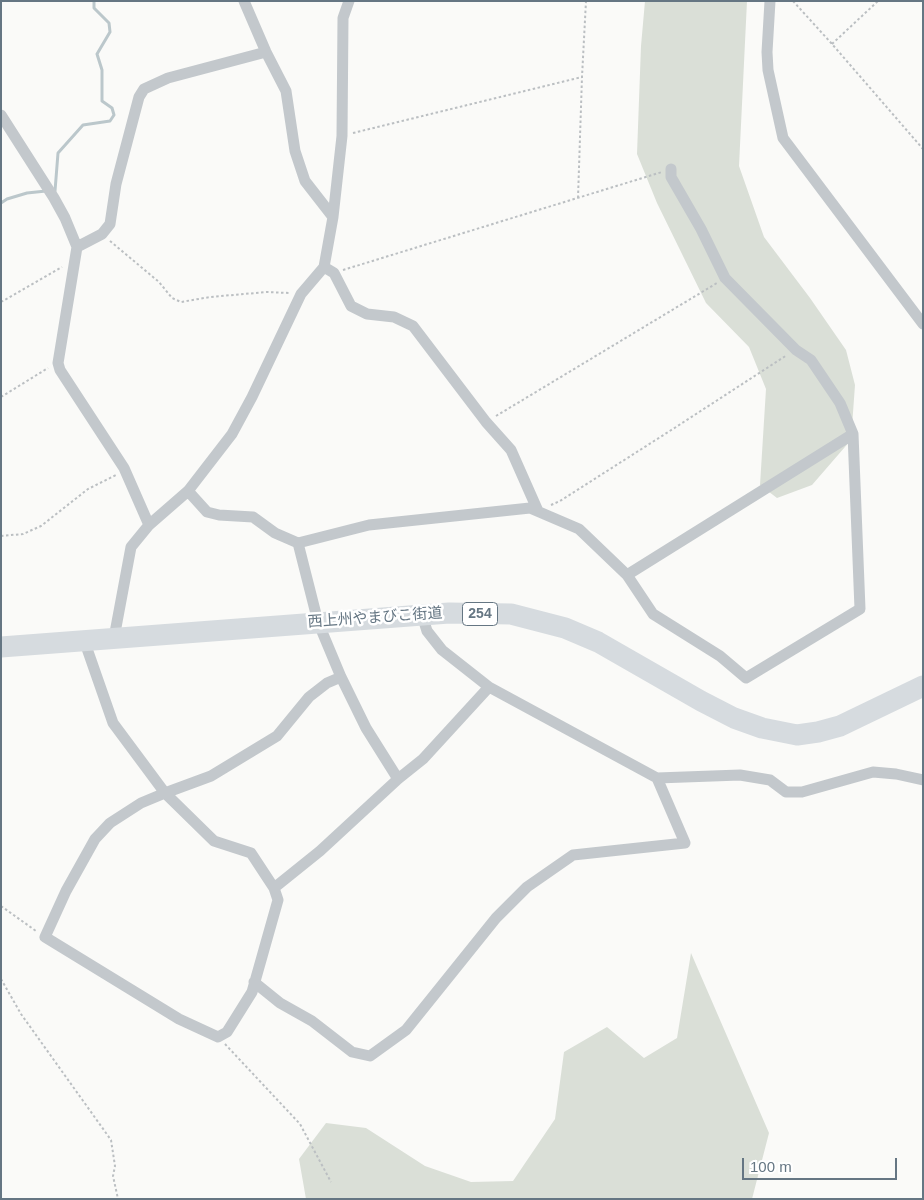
<!DOCTYPE html>
<meta charset="utf-8">
<style>
body{margin:0}
#map{position:relative;width:924px;height:1200px;overflow:hidden;background:#fafaf8;font-family:Arial,sans-serif}
canvas{display:block}
.frame{position:absolute;inset:0;border:2px solid #657683;pointer-events:none}
.scale{position:absolute;left:742px;top:1158px;width:155px;height:22px;box-sizing:border-box;border:2px solid #657683;border-top:0;padding-left:6px;font-size:15px;line-height:18px;white-space:nowrap;color:#657683;-webkit-text-stroke:4px #fff;paint-order:stroke}
</style>
<div id="map">
<canvas width="924" height="1200"></canvas>
<div class="frame"></div>
<div class="scale">100 m</div>
</div>
<script>
const c = document.querySelector('canvas').getContext('2d');
c.lineJoin = 'round';
function paint(path, color) {
  c.fillStyle = color;
  c.fill(path, 'evenodd');
}
function shape(rows) {
  const path = new Path2D();
  for (const r of rows) {
    path.moveTo(r[0], r[1]);
    for (let i = 2; i < r.length; i += 2) path.lineTo(r[i], r[i + 1]);
  }
  return path;
}
function strokePath(path, color, width, dash) {
  c.strokeStyle = color;
  c.lineWidth = width;
  c.lineCap = dash ? 'butt' : 'round';
  c.setLineDash(dash || []);
  c.stroke(path);
}
function drawText(font, color, halo, rows, align = 'center') {
  c.font = font + ' Arial,"Noto Sans JP",sans-serif';
  c.lineWidth = 5;
  c.setLineDash([]);
  c.textBaseline = 'middle';
  c.strokeStyle = halo;
  c.fillStyle = color;
  for (const [text, x, y, turn = 0] of rows) {
    c.save();
    c.translate(x, y);
    c.rotate((+turn || 0) * Math.PI / 180);
    c.textAlign = isNaN(turn) ? turn : align;
    if (halo) c.strokeText(text, 0, 0);
    c.fillText(text, 0, 0);
    c.restore();
  }
}
paint(shape([
 [645,1,747,1,739,166,764,237,810,298,846,350,855,385,851,440,812,485,777,498,760,485,766,389,749,347,706,303,657,203,637,154,641,46],
 [691,953,769,1133,752,1199,306,1199,299,1159,326,1123,366,1128,425,1166,471,1182,513,1181,555,1119,564,1052,607,1027,644,1058,677,1038]
]), '#dadfd7');
strokePath(shape([
 [53,191,55,191,58,153,83,125,110,121,114,115,112,108,102,101,102,70,97,54,110,32,109,23,94,8,94,1],
 [1,203,7,199,27,193,46,191]
]), '#bbc7cb', 3);
strokePath(shape([
 [793,1,832,44,923,149],
 [832,44,878,1],
 [353,133,582,77],
 [578,198,582,77,586,1],
 [110,241,159,282,172,298,181,302,210,297,267,292,289,293],
 [343,270,662,172],
 [1,302,62,267],
 [1,397,48,368],
 [496,416,717,283],
 [551,505,560,501,676,427,787,355],
 [1,536,23,534,41,526,88,489,116,475],
 [1,906,36,931],
 [1,979,21,1014,111,1140,115,1166,113,1176,118,1199],
 [225,1044,300,1124,331,1182]
]), '#bbbfc2', 2, [2.5, 2.5]);
strokePath(shape([
 [244,1,266,52,286,91,295,151,305,181,333,217],
 [770,1,767,52,768,70,783,138,923,324],
 [1,115,54,198,65,218,77,247,58,363,60,370,124,468,149,525],
 [77,247,102,234,110,224,116,184,139,97,144,89,168,78,266,52],
 [324,267,334,273,351,306,367,314,394,317,413,326,486,422,511,450,538,511],
 [188,491,207,512,219,515,253,517,275,533,298,543,369,525,530,508,579,529,627,575,653,614,720,656,746,678,860,609,853,434,840,403,811,360,796,350,725,278,701,229,671,177,671,169],
 [298,543,318,622,341,677,366,728,398,779],
 [627,575,853,434],
 [422,615,427,631,442,650,489,687,657,778,740,775,770,780,786,792,802,792,873,772,896,774,923,780],
 [114,638,131,547,149,525,188,491,232,434,252,397,301,294,324,267,333,217,342,136,343,18,349,1],
 [84,640,113,723,165,793,214,841,251,853,274,888,278,900,252,992,227,1032,218,1037,179,1019,45,937,66,891,95,839,110,823,141,803,165,793,211,776,277,736,309,697,327,683,341,677],
 [274,888,320,851,398,779,423,759,489,687],
 [254,982,280,1003,312,1021,352,1052,370,1056,406,1030,496,918,527,887,573,855,685,843,657,778]
]), '#c3c8cc', 11);
strokePath(shape([
 [1,647,449,613,511,614,565,628,598,642,701,701,734,718,762,728,797,735,818,732,840,726,923,686]
]), '#d6dbdf', 21);
for (const [x, y, w] of [
 [480,614,35]
]) {
  const box = new Path2D();
  box.roundRect(x - w / 2, y - 11.5, w, 23, 4);
  c.fillStyle = '#fff';
  c.fill(box);
  strokePath(box, '#657683', 1);
}
drawText('bold 14px', '#657683', null, [
 ["254",480,614]
]);
drawText('15px', '#657683', '#fff', [
 ["西上州やまびこ街道",375,618,-4]
]);
</script>
